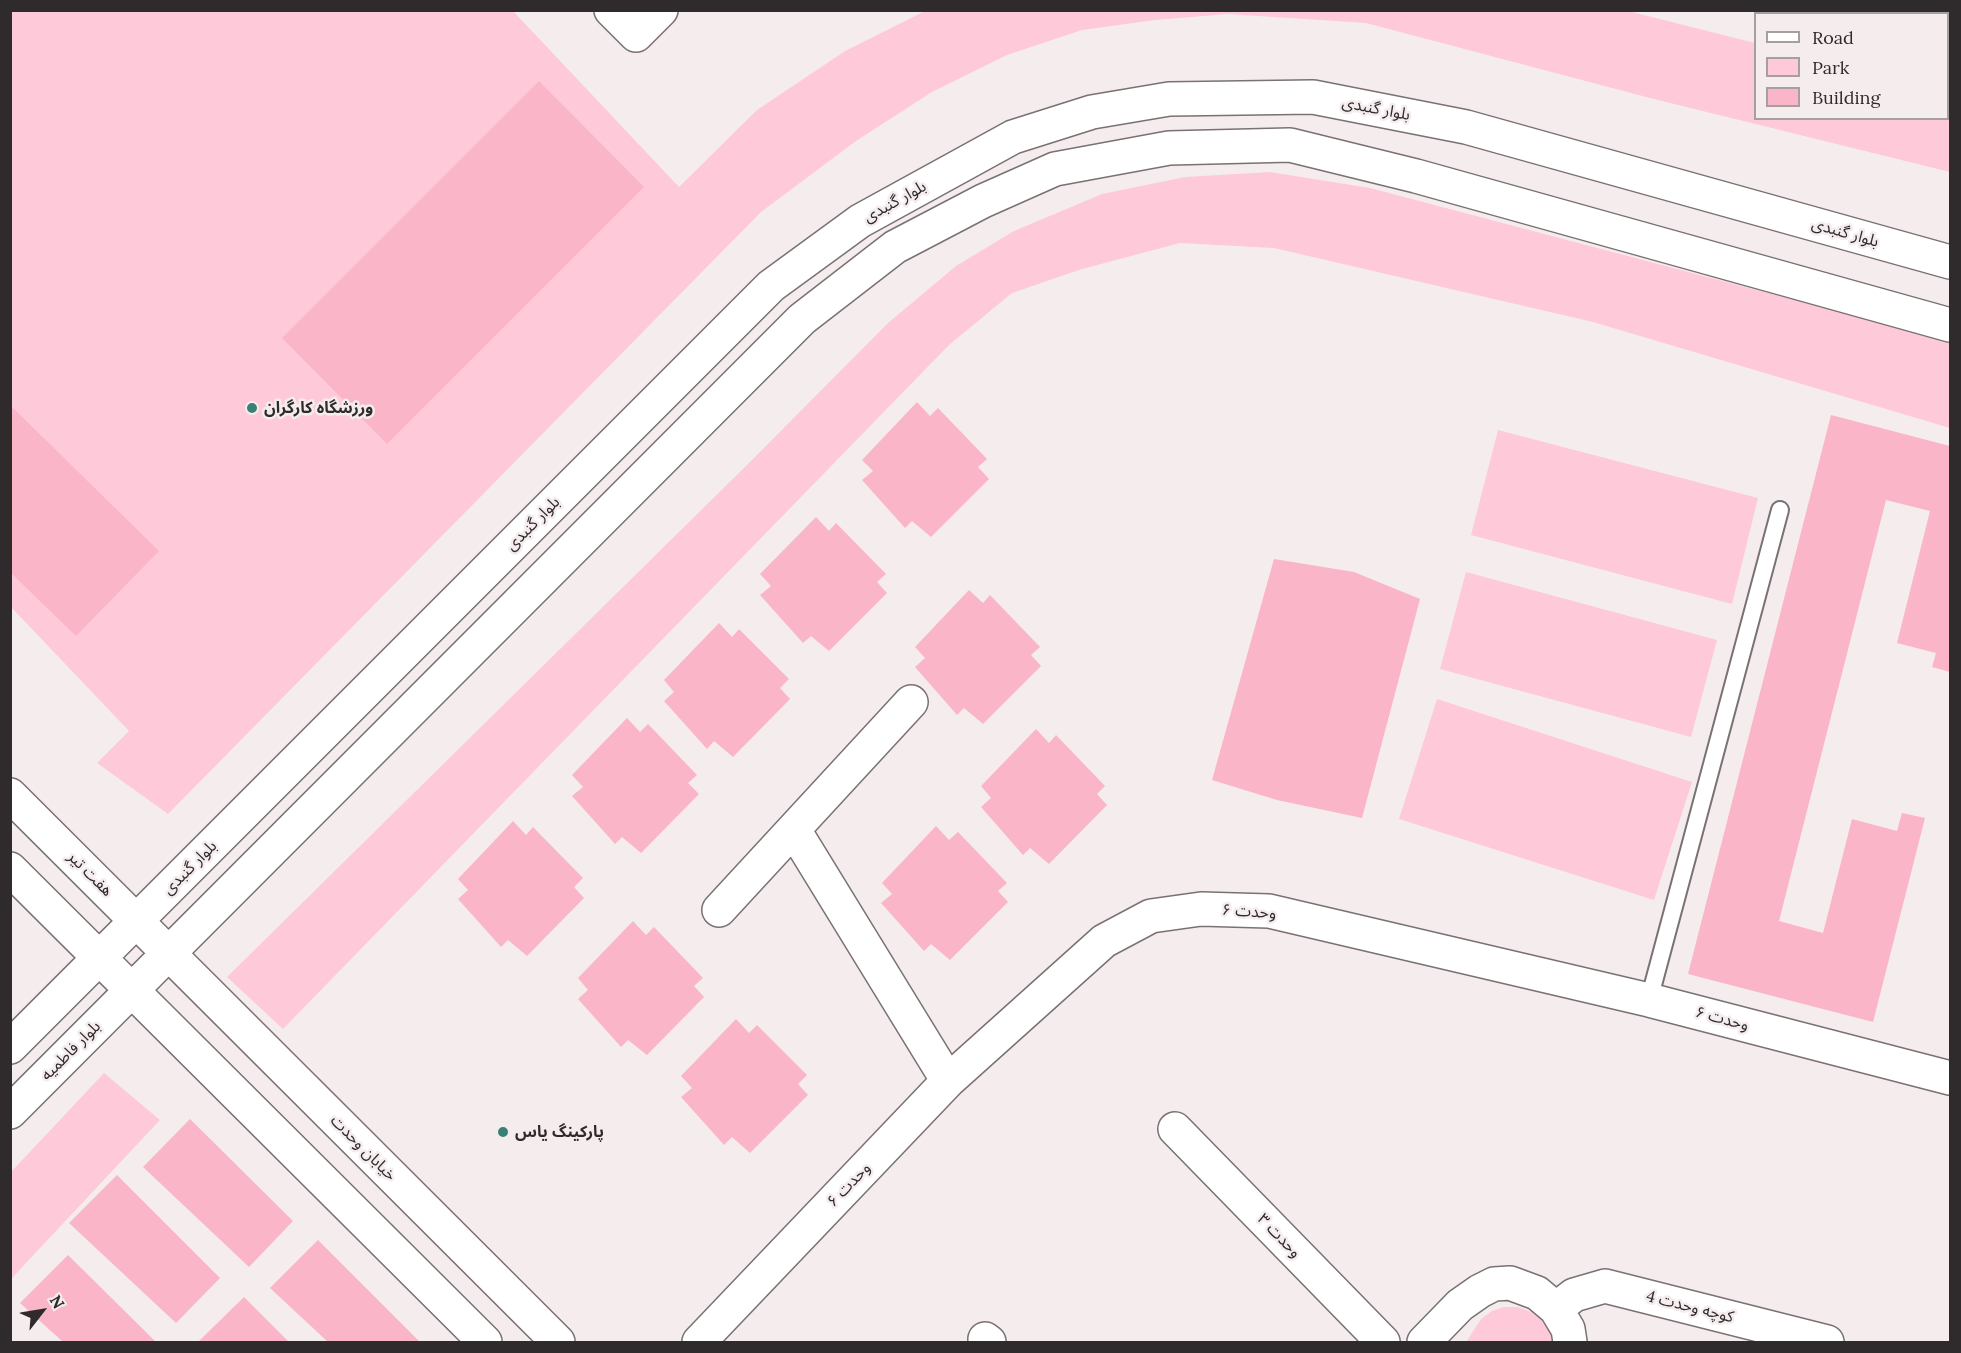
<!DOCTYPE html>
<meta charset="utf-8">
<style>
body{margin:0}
#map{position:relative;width:1961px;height:1353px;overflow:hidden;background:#f5ecee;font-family:Lora,serif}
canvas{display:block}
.frame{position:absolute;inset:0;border:12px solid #2f2b2c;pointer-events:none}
.legend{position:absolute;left:1754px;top:12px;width:195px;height:108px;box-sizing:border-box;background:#f5ecee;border:2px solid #a69fa0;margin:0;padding:8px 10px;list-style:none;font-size:18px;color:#2f2b2c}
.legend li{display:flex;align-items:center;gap:12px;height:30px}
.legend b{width:30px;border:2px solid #a69fa0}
.north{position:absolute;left:12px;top:1281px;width:60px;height:60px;-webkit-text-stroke:4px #f5ecee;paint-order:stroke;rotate:59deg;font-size:16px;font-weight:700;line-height:24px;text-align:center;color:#2f2b2c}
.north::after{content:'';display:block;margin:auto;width:21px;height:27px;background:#2f2b2c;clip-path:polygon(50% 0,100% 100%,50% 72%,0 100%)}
</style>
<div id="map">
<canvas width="1961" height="1353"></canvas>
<div class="frame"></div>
<ul class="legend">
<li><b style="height:8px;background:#fff"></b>Road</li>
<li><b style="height:16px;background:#fecad9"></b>Park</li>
<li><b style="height:16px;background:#fab5c9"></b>Building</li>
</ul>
<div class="north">N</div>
</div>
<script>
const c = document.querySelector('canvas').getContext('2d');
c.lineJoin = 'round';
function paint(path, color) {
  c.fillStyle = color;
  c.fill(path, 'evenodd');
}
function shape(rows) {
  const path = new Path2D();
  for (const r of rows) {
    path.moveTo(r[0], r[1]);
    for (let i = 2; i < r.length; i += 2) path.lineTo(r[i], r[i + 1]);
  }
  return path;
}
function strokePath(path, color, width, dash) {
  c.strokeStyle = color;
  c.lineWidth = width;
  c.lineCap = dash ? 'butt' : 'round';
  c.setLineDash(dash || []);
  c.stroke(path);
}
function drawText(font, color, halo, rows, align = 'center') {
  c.font = font + ' Lora,"Noto Sans Arabic",serif';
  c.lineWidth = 5;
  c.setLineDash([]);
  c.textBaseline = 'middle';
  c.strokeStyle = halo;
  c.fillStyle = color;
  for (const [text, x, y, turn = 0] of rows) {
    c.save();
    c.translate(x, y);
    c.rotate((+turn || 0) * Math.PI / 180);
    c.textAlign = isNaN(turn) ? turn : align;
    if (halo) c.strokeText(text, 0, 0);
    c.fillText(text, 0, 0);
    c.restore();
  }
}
paint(shape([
 [10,11,513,11,679,187,757,110,845,51,925,11,1628,11,1755,43,1756,118,1948,118,1948,93,1950,94,1950,172,1650,98,1366,23,1228,14,1155,20,1082,30,1007,55,932,92,856,141,761,212,168,814,97,763,129,731,11,607],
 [1270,172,1370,188,1950,341,1950,428,1593,322,1274,248,1180,243,1082,269,1012,293,949,345,283,1029,227,977,749,463,888,323,956,266,1014,231,1102,194,1185,177],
 [1498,430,1758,498,1732,604,1471,535],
 [1466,572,1717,640,1691,737,1440,669],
 [1437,699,1692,782,1654,900,1399,819],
 [104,1073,160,1120,11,1279,11,1172],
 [1504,1307,1518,1307,1531,1312,1541,1320,1550,1332,1553,1342,1466,1342,1481,1319,1492,1311]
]), '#fecad9');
paint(shape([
 [539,81,644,187,387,444,282,338],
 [917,402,930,416,938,408,987,459,978,467,989,479,931,537,912,521,905,528,862,480,873,471,862,460],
 [10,405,159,551,76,636,10,572],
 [1831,415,1950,446,1950,672,1932,667,1936,653,1897,643,1930,511,1886,500,1779,921,1823,933,1852,819,1897,831,1902,813,1925,818,1873,1022,1688,974],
 [816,517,829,531,836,523,886,574,877,582,887,593,829,651,811,636,803,643,760,595,771,586,760,574],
 [1274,559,1354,572,1420,599,1362,818,1277,800,1212,780],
 [969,590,983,603,990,595,1040,647,1031,655,1041,666,983,724,964,708,957,715,915,667,925,658,915,647],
 [719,623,732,637,739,629,789,679,780,688,790,699,733,757,714,741,707,749,664,701,674,692,664,680],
 [627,718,640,732,648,724,697,775,688,783,699,794,641,853,622,837,615,844,572,796,583,787,572,775],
 [1036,729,1049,743,1056,735,1105,786,1097,794,1107,805,1049,864,1030,848,1023,855,981,807,991,798,981,786],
 [513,821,526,835,533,827,583,878,574,887,584,898,527,956,508,940,501,947,458,899,468,890,458,879],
 [936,826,949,840,958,832,1007,883,998,891,1008,902,950,960,931,944,924,951,881,903,892,894,882,883],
 [633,921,646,935,654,927,703,978,694,986,704,997,647,1055,628,1040,621,1047,578,999,588,990,578,978],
 [736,1019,749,1033,757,1025,807,1075,798,1084,808,1095,750,1153,732,1137,724,1145,681,1097,692,1088,681,1076],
 [190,1119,293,1221,249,1267,143,1167],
 [117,1175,220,1278,176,1323,69,1223],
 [318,1240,420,1342,328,1342,270,1288],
 [68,1255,156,1342,63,1342,20,1303],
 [244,1297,289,1342,198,1342]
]), '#fab5c9');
const lane = shape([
 [1649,1000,1780,510]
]);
const street = shape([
 [611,10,636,35,661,10],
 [794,830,948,1081],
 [719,910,911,702],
 [1175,1129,1383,1342],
 [1556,1309,1574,1295,1605,1286,1827,1342],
 [985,1339,989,1342],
 [699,1342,948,1081,1104,941,1151,916,1201,909,1269,911,1649,1000,1950,1078],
 [1424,1342,1460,1305,1480,1291,1494,1284,1510,1283,1537,1293,1556,1309,1568,1329,1570,1342]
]);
const secondary = shape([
 [10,795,558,1342],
 [10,869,485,1342],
 [10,1047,771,286,860,221,1013,137,1092,112,1169,99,1313,97,1466,127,1950,262],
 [10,1112,802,319,895,247,983,201,1055,169,1169,148,1290,145,1416,176,1950,325]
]);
strokePath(lane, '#797173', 20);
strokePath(street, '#797173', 36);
strokePath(secondary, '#797173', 36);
strokePath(lane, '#fff', 16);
strokePath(street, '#fff', 33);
strokePath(secondary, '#fff', 33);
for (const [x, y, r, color] of [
 [252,408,6,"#398078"],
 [503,1132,6,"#398078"]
]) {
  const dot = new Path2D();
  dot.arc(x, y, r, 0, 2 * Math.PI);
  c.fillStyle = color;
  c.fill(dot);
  strokePath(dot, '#f5ecee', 2);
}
drawText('16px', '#2f2b2c', '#f5ecee', [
 ["بلوار گنبدی",1376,109,11],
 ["بلوار گنبدی",895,202,-29],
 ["بلوار گنبدی",1845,233,16],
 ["بلوار گنبدی",533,524,-45],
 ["بلوار گنبدی",190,868,-45],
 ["هفت تیر",90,874,45],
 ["وحدت ۶",1249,912,4],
 ["وحدت ۶",1722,1019,15],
 ["بلوار فاطمیه",71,1051,-45],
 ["خیابان وحدت",363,1148,45],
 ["وحدت ۶",849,1185,-46],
 ["وحدت ۳",1279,1236,46],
 ["کوچه وحدت 4",1690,1307,14]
]);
drawText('bold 16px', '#2f2b2c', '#f5ecee', [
 ["ورزشگاه کارگران",264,408],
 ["پارکینگ یاس",515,1132]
], 'left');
</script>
